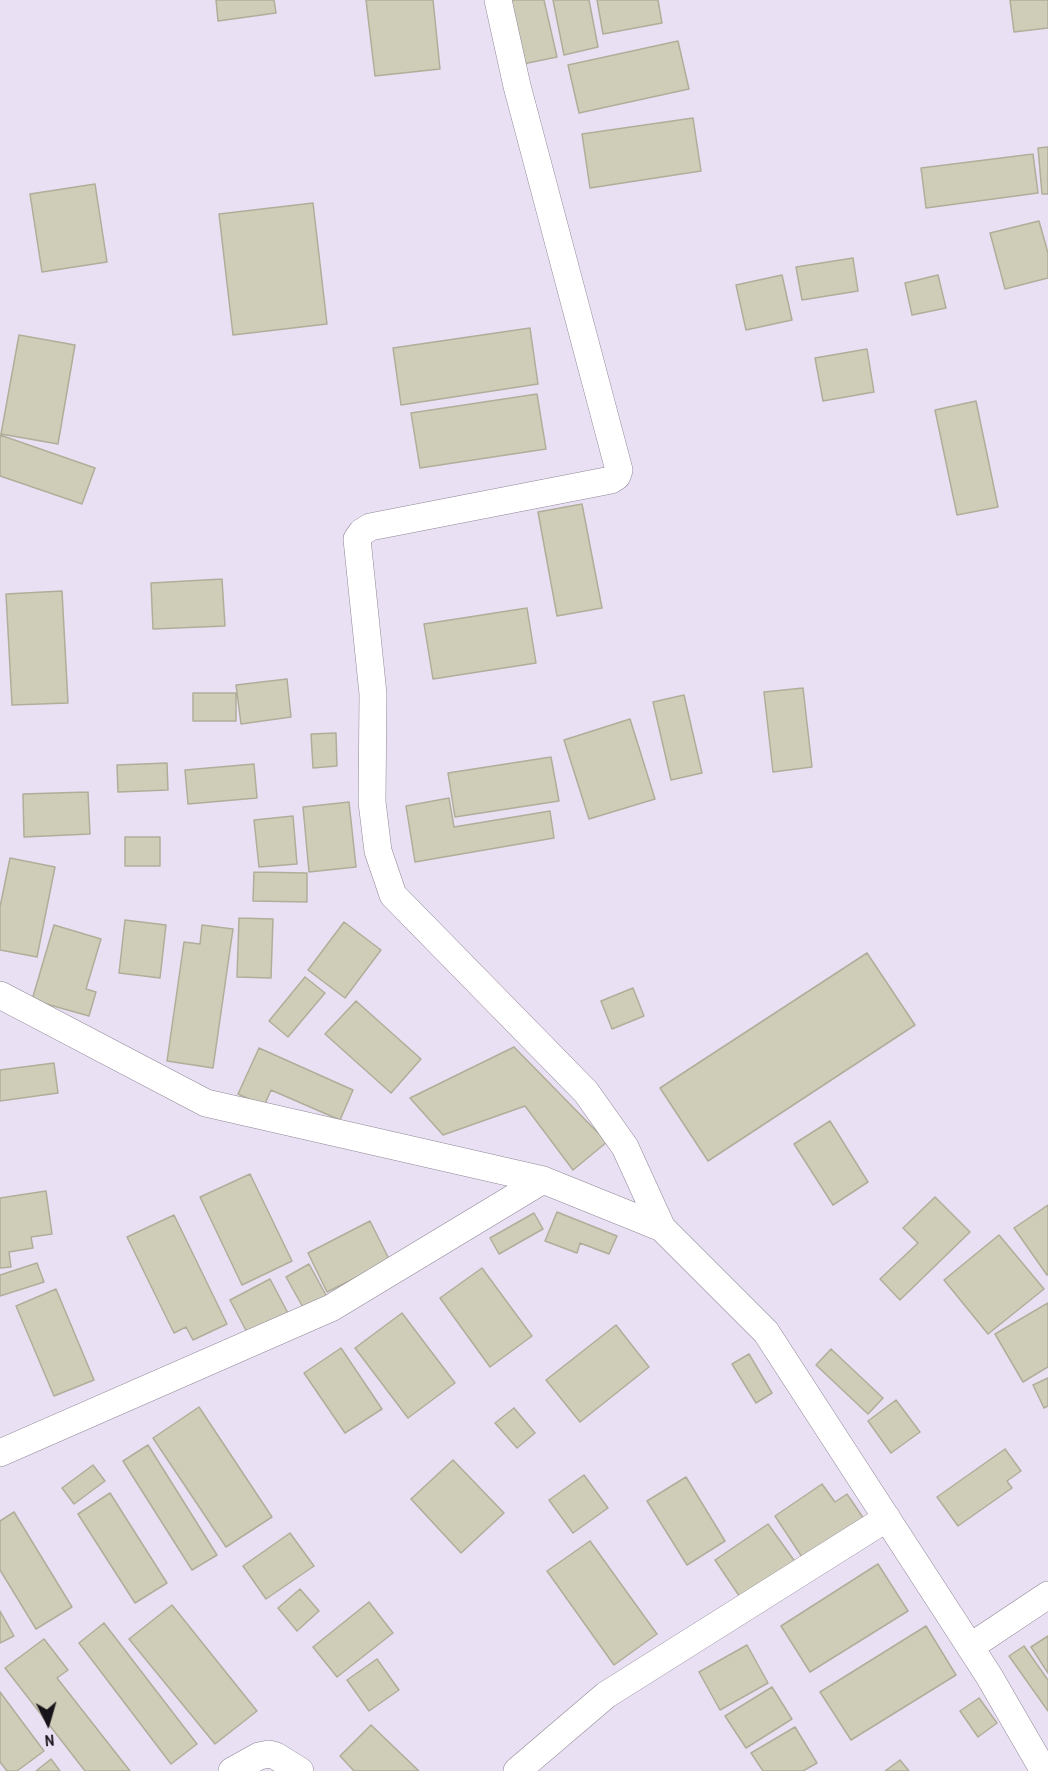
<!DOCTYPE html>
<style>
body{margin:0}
#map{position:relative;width:1048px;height:1771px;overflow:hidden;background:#eae0f3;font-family:"Archivo Narrow",sans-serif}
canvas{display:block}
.north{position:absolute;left:18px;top:1693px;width:60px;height:60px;-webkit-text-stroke:4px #eae0f3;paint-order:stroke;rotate:175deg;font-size:16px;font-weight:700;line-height:24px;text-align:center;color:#17131a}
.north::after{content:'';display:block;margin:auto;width:21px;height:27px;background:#17131a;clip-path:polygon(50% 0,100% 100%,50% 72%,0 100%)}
</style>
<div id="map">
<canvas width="1048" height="1771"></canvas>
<div class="north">N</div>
</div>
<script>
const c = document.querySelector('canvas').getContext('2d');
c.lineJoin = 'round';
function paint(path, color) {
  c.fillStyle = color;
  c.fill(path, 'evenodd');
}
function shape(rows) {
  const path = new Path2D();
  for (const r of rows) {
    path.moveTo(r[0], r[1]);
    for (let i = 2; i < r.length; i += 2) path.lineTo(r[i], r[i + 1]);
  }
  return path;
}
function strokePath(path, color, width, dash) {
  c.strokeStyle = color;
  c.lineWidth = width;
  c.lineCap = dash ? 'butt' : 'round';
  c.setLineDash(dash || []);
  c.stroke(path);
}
const building = shape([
 [216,0,274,0,276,13,218,21,216,0],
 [366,0,433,0,440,69,375,76,366,0],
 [510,0,544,0,557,57,523,64,510,0],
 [553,0,589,0,598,47,564,55,553,0],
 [597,0,658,0,662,23,603,34,597,0],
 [1010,0,1048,0,1048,28,1014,32,1010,0],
 [678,41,689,89,579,113,568,65,678,41],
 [693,118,701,171,590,188,582,134,693,118],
 [1048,147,1048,194,1042,194,1038,148,1048,147],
 [1033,154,1038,193,926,208,921,168,1033,154],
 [95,184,107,262,42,272,30,194,95,184],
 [313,203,327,324,233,335,219,214,313,203],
 [1039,221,1048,253,1048,278,1005,289,990,233,1039,221],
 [853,258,858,291,802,300,796,267,853,258],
 [782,275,792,320,746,330,736,285,782,275],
 [938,275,946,308,912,315,905,283,938,275],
 [530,328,538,384,401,405,393,348,530,328],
 [19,335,75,345,58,444,1,434,19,335],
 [867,349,874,392,823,401,815,358,867,349],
 [537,394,546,449,420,468,411,413,537,394],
 [976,401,998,507,957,515,935,410,976,401],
 [0,435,95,468,82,504,0,476,0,435],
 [582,504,602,608,557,616,538,512,582,504],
 [222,579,225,626,153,629,151,583,222,579],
 [62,591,68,703,12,705,6,594,62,591],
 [527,608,536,663,433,679,424,624,527,608],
 [287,679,291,717,241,724,236,685,287,679],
 [803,688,812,767,773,772,764,692,803,688],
 [193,693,236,693,236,721,193,721,193,693],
 [684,695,702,773,671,780,653,702,684,695],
 [630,719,655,799,589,819,564,740,630,719],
 [336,733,337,766,313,768,311,734,336,733],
 [551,757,559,801,455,817,448,773,551,757],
 [167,763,168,790,118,792,117,765,167,763],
 [254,764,257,798,188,804,185,770,254,764],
 [88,792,90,834,24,837,23,794,88,792],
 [449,798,454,827,550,811,554,838,415,862,406,806,449,798],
 [349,802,356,867,309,872,303,807,349,802],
 [293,816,297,864,259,867,254,820,293,816],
 [125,837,160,837,160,866,125,866,125,837],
 [10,858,55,867,37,957,0,950,0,907,10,858],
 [254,872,307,873,307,902,253,901,254,872],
 [239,918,273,919,271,978,237,977,239,918],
 [125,920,166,925,160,978,119,973,125,920],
 [344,922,381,950,345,998,308,970,344,922],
 [54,925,101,939,86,989,96,992,89,1016,32,1000,54,925],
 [202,925,233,929,213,1068,167,1061,184,942,200,944,202,925],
 [867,953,915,1025,708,1161,660,1088,867,953],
 [305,977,325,993,288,1037,269,1021,305,977],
 [633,988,644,1016,612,1029,601,1001,633,988],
 [356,1001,421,1059,391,1093,325,1034,356,1001],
 [514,1047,607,1142,573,1170,525,1106,443,1135,410,1098,514,1047],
 [259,1048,353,1090,340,1120,271,1090,264,1106,238,1094,259,1048],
 [54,1063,58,1093,0,1101,0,1070,54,1063],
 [830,1121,868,1182,833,1205,794,1144,830,1121],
 [250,1174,292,1261,242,1285,200,1197,250,1174],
 [46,1191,52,1234,31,1237,33,1248,9,1252,11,1267,0,1268,0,1198,46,1191],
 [935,1197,970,1232,900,1300,880,1279,918,1243,903,1228,935,1197],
 [1048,1205,1048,1275,1047,1275,1014,1228,1048,1205],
 [557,1212,617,1236,609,1254,580,1243,577,1253,545,1241,557,1212],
 [534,1213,543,1229,499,1254,490,1238,534,1213],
 [174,1215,227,1324,193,1340,186,1327,174,1333,127,1237,174,1215],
 [370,1221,390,1261,327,1292,308,1253,370,1221],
 [999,1235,1044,1289,988,1334,944,1280,999,1235],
 [37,1263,44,1282,0,1296,0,1275,37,1263],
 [309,1264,327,1297,304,1309,286,1277,309,1264],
 [482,1268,532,1336,490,1367,440,1298,482,1268],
 [270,1279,289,1315,249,1336,230,1300,270,1279],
 [56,1289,94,1380,54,1396,16,1306,56,1289],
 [1048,1303,1048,1367,1023,1382,995,1334,1048,1303],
 [402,1313,455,1383,408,1418,355,1348,402,1313],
 [616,1325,649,1367,580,1422,546,1380,616,1325],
 [341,1348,382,1409,345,1433,304,1373,341,1348],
 [831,1349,883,1398,868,1414,816,1365,831,1349],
 [749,1354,772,1393,756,1403,732,1364,749,1354],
 [1048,1378,1048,1406,1044,1408,1033,1385,1048,1378],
 [896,1400,920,1432,891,1453,868,1421,896,1400],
 [199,1407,272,1517,226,1547,153,1438,199,1407],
 [514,1408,535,1433,517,1448,495,1423,514,1408],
 [148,1445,217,1555,192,1570,123,1461,148,1445],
 [1005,1449,1021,1471,1007,1481,1012,1488,958,1526,937,1497,1005,1449],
 [453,1460,504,1513,461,1553,411,1499,453,1460],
 [93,1465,105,1481,74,1504,62,1488,93,1465],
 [584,1475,608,1508,573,1533,549,1500,584,1475],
 [686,1477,725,1541,687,1565,647,1501,686,1477],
 [822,1484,835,1502,847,1494,864,1519,804,1560,775,1516,822,1484],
 [110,1493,167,1583,135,1603,78,1514,110,1493],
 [14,1512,72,1607,36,1629,0,1570,0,1521,14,1512],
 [768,1524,796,1563,742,1600,715,1560,768,1524],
 [290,1533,314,1566,266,1599,243,1566,290,1533],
 [590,1541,657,1634,614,1665,547,1571,590,1541],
 [878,1564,908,1611,810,1672,781,1626,878,1564],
 [300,1589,319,1611,297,1631,278,1608,300,1589],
 [369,1602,393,1633,337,1677,313,1647,369,1602],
 [172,1605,257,1711,215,1744,129,1639,172,1605],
 [0,1611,14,1636,0,1643,0,1611],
 [104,1623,197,1744,171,1764,79,1643,104,1623],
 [926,1626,956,1675,851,1740,820,1692,926,1626],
 [1048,1636,1048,1673,1031,1647,1048,1636],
 [44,1639,68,1670,57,1678,130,1771,85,1771,5,1668,44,1639],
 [747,1645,768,1683,720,1710,699,1672,747,1645],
 [1024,1646,1048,1680,1048,1711,1009,1656,1024,1646],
 [377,1659,399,1690,369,1711,347,1680,377,1659],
 [772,1687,792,1719,746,1748,725,1716,772,1687],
 [0,1692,44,1751,17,1771,7,1771,0,1762,0,1692],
 [979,1698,997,1723,978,1737,960,1711,979,1698],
 [371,1725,419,1771,354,1771,340,1756,371,1725],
 [795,1727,817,1763,803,1771,763,1771,751,1753,795,1727],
 [51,1759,60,1771,36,1771,51,1759],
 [900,1760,909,1771,885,1771,900,1760]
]);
paint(building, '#cfcdb8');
strokePath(building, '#b0ae9a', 1.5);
const minor = shape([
 [498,0,517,86,619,470,617,476,611,480,370,527,362,532,357,539,373,694,372,802,378,851,393,895,586,1092,625,1147,662,1228],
 [0,995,206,1103,543,1180,662,1228,766,1332,989,1676,1044,1771],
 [0,1453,331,1308,543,1180],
 [970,1647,1048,1595],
 [232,1771,259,1756,269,1754,276,1756,300,1771],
 [517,1771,606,1695,887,1518]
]);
strokePath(minor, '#8f8697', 28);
strokePath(minor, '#fff', 27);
</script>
